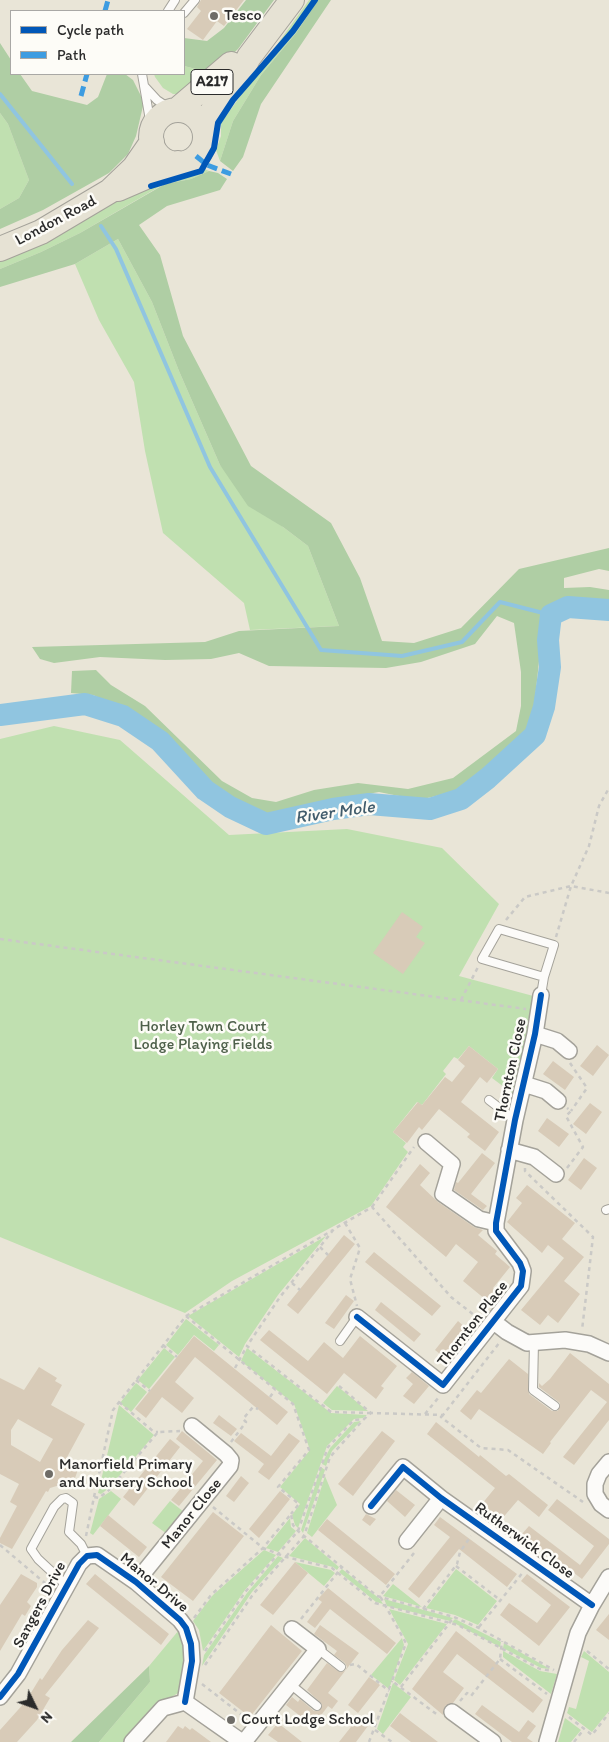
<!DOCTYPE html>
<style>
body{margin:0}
#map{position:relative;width:609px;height:1742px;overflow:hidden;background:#e9e5d7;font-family:Itim,sans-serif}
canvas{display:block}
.legend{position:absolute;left:10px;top:10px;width:175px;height:65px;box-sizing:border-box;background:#fdfcf7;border:1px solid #a9a8a5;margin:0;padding:6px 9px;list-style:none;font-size:15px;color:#2b2b2b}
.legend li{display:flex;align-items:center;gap:10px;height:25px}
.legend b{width:25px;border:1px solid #a9a8a5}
.north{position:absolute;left:10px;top:1682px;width:50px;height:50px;-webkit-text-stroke:4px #fdfcf7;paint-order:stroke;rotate:132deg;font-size:14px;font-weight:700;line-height:20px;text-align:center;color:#2b2b2b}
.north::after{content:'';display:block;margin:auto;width:18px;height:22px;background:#2b2b2b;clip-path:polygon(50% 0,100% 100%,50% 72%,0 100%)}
</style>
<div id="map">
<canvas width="609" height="1742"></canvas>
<ul class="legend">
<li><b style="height:6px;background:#0057b8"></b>Cycle path</li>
<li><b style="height:6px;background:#3d9ce1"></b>Path</li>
</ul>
<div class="north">N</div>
</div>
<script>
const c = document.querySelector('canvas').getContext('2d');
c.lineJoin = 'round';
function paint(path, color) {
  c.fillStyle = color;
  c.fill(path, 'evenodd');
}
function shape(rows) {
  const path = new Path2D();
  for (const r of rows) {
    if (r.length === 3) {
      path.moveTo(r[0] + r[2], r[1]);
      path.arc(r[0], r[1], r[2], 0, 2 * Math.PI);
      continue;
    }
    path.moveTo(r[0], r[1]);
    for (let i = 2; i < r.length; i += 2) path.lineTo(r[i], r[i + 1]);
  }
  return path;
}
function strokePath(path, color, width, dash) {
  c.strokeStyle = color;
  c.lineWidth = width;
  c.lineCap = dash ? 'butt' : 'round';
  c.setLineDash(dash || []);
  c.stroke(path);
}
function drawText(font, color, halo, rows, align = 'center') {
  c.font = font + ' Itim,sans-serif';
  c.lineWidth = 5;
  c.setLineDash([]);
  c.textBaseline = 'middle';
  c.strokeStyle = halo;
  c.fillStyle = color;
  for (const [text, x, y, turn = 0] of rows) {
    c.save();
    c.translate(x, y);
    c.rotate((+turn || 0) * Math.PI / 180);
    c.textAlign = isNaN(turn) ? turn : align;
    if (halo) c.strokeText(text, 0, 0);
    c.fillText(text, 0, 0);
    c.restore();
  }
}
paint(shape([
 [309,0,318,0,296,33,261,75,233,121,220,161,216,150,221,136,221,123],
 [184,66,212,73,187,94,173,94,163,88,155,77,154,74,184,74],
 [0,113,8,124,29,180,19,198,0,209],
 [200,167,209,171,191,179,164,184,80,233,41,252,0,269,0,260,79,224,128,192,173,173],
 [118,239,152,302,179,371,220,465,283,527,308,546,339,626,250,630,244,603,163,533,145,451,134,382,99,320,75,264],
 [54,726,120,740,229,835,347,829,442,848,499,904,459,976,537,997,516,1096,492,1078,498,1069,469,1046,458,1059,454,1057,443,1071,446,1074,422,1105,417,1102,393,1132,406,1143,403,1147,408,1152,371,1206,232,1281,185,1313,0,1237,0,739],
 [326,1236,278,1295,245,1344,239,1357,188,1316],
 [186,1319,219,1345,214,1351,194,1335,178,1355,166,1345],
 [164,1348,175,1357,149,1389,138,1380],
 [247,1348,331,1413,367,1415,363,1418,354,1419,327,1446,298,1528,295,1525,292,1515,300,1504,280,1487,310,1450,294,1404,241,1361],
 [136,1383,147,1392,131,1412,120,1403],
 [337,1386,368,1411,332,1410,323,1403],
 [119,1405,154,1435,109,1488,101,1494,98,1493],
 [361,1421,332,1451,326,1466,322,1464,330,1448,354,1422],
 [321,1467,325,1470,303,1533,301,1530],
 [325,1476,337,1505,312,1537,307,1533],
 [111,1491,121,1499,93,1535,90,1533,99,1499],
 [170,1501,184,1512,167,1534,152,1523],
 [290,1518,291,1527,296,1531,278,1552,266,1548],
 [305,1538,339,1567,337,1570,333,1567,289,1556],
 [264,1550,276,1555,245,1590,203,1651,199,1630,193,1621,213,1595],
 [278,1556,283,1558,252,1592,202,1666,204,1655,247,1593],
 [295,1562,331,1570,335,1573,324,1586],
 [342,1569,380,1599,383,1604,376,1602,339,1572],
 [456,1569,497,1601,478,1625,455,1615,426,1608],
 [393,1584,422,1607,383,1596],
 [384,1599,453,1618,450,1621,387,1606],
 [389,1609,447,1624,400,1685,394,1680,408,1644],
 [455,1619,501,1642,500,1647,452,1622],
 [179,1630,187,1649,180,1692,152,1708,124,1742,99,1742,150,1682,149,1666],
 [402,1638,404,1645,389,1689,371,1675],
 [504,1643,550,1669,541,1668,503,1648],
 [503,1651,540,1671,557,1674,551,1694,503,1657],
 [584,1651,609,1672,609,1711,592,1732,567,1713,569,1707,576,1709,589,1661,581,1657],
 [393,1683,411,1697,383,1734,377,1729],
 [565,1718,581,1730,571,1742,558,1742]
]), '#c0e0b0');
paint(shape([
 [246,0,274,0,238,49,212,73,184,66,184,38,207,41,224,28],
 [318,0,331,0,261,104,243,157,233,171,220,161,233,121,261,75,296,33],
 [0,43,11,60,11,74,20,74,32,91,87,105,98,97,107,74,125,74,133,80,142,98,143,106,136,136,128,154,109,173,43,210,0,229,0,209,19,198,29,180,8,124,0,113],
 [209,171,218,173,227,179,220,190,167,206,139,225,160,255,183,336,251,466,331,523,360,578,382,641,414,643,461,628,519,569,609,548,609,571,599,569,564,578,564,588,590,587,609,590,609,601,585,599,553,604,543,623,534,709,524,734,487,768,457,791,419,800,379,792,300,806,261,815,226,800,169,741,119,707,93,695,71,693,72,671,96,670,111,685,145,706,222,781,252,798,276,802,314,790,358,783,408,789,453,778,516,731,521,706,521,672,514,623,497,616,475,644,421,662,386,668,269,666,239,653,211,659,165,660,100,657,54,663,40,659,32,647,205,642,239,631,339,626,308,546,283,527,248,506,220,465,179,371,152,302,118,239,75,264,0,287,0,269,41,252,80,233,165,184,191,179],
 [149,1666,150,1682,99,1742,71,1742]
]), '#afcea4');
strokePath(shape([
 [0,94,72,184],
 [101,226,116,249,210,467,321,650,402,656,462,642,500,602,551,615]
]), '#90c5e0', 4);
strokePath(shape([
 [0,715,85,704,123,716,160,741,205,790,230,807,266,824,333,809,369,804,430,809,461,799,488,778,535,735,544,707,550,667,548,640,551,615,568,607,609,610]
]), '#90c5e0', 22);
paint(shape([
 [201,0,244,0,224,26,217,21,203,40,187,29,201,11,197,7],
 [402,912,423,927,416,937,425,943,403,974,373,953],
 [597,1045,609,1055,593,1076,580,1066],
 [469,1046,498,1069,487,1083,480,1077,461,1102,499,1132,485,1151,467,1137,470,1134,439,1109,422,1130,419,1127,407,1143,393,1132,418,1102,422,1105,445,1077,452,1082,465,1066,458,1060],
 [553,1061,574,1077,565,1090,543,1074],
 [590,1103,602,1112,586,1134,573,1124],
 [547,1118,569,1134,559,1147,538,1131],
 [482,1153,495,1163,471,1194,487,1206,483,1210,454,1190,456,1182,458,1183],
 [584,1158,597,1168,581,1190,568,1180],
 [420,1164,430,1173,420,1185,438,1202,474,1227,483,1230,478,1235,497,1251,495,1254,510,1267,493,1288,499,1294,491,1304,463,1281,478,1262,456,1244,446,1257,386,1207],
 [527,1185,575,1223,562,1239,584,1257,564,1281,580,1294,558,1323,548,1315,540,1325,521,1310,564,1258,548,1245,542,1253,507,1222,522,1203,516,1198],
 [344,1235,355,1244,298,1314,287,1305],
 [374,1252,441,1306,432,1316,365,1262],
 [346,1295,354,1301,334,1329,325,1323],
 [381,1302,421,1334,414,1342,375,1310],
 [458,1321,468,1330,445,1358,435,1350],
 [269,1330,308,1361,324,1342,343,1358,360,1336,397,1366,381,1386,384,1388,376,1399,344,1373,327,1394,260,1340],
 [194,1336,288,1412,277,1425,195,1357,175,1382,194,1398,182,1413,162,1397,146,1418,135,1409],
 [570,1353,609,1384,609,1420,574,1465,563,1457,607,1402,591,1390,550,1442,551,1443,543,1454,479,1409,471,1420,460,1411,477,1390,481,1393,509,1359,528,1374,529,1394,552,1411,558,1411,560,1403,539,1387,539,1383,542,1386,550,1379],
 [39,1367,57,1378,55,1381,62,1385,51,1405,85,1424,66,1459,79,1467,75,1478,73,1477,70,1482,50,1488,48,1492,46,1491,12,1549,0,1543,0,1538,17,1506,10,1502,19,1484,0,1474,0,1378,24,1390],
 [18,1419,53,1439,40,1462,11,1445,11,1430],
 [412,1372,429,1386,414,1404,403,1396,413,1384,406,1378],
 [219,1415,237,1429,231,1436,213,1423],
 [436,1422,479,1457,480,1455,506,1476,509,1474,548,1505,539,1517,518,1500,500,1521,481,1505,495,1488,427,1434],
 [182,1431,217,1460,179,1506,171,1500,203,1461,176,1439],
 [382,1431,395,1441,353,1496,338,1484],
 [241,1433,271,1456,289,1433,300,1441,269,1480,258,1472,264,1464,234,1441],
 [170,1439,180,1447,134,1506,123,1497],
 [241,1476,249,1483,234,1502,226,1496],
 [396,1490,415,1505,405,1517,387,1501],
 [280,1491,290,1499,259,1538,249,1529],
 [557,1499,609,1539,609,1544,582,1579,522,1534,529,1526,580,1565,594,1546,548,1510],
 [213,1512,244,1536,193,1601,161,1577],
 [366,1514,376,1519,370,1526,362,1520],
 [108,1515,147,1547,139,1557,100,1526],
 [440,1517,517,1574,507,1587,459,1549,419,1598,408,1589,450,1537,434,1525],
 [327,1519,395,1574,386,1585,318,1530],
 [295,1562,308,1573,273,1615,260,1605],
 [21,1574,37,1583,37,1587,27,1602,31,1606,25,1616,22,1614,0,1651,0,1605],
 [95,1574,169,1634,161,1645,86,1584],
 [527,1574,570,1607,539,1646,500,1615,509,1603,537,1623,551,1605,521,1581],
 [328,1588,396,1643,387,1654,330,1609,315,1628,307,1622,322,1602,318,1599],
 [609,1614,609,1640,596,1630],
 [88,1620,99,1628,45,1695,50,1698,37,1720,17,1742,0,1742,0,1730,26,1701,40,1678,42,1680,62,1650],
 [271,1625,302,1651,250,1717,219,1693],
 [320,1625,359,1653,328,1693,338,1701,332,1709,328,1706,313,1726,286,1705,292,1697,298,1702,300,1699,314,1711,319,1711,322,1704,307,1690,327,1663,340,1672,345,1671,347,1667,345,1663,334,1655,337,1651,314,1634],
 [456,1631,543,1700,533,1713,457,1654,443,1672,464,1688,453,1703,445,1706,443,1715,412,1689],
 [369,1677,380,1685,358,1713,348,1705],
 [482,1705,519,1732,528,1720,536,1726,527,1738,533,1742,512,1742,475,1714],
 [400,1713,413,1723,438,1742,411,1742,390,1726],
 [358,1718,368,1726,356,1742,339,1742],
 [278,1723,302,1742,278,1742,268,1735],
 [178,1726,183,1729,185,1726,190,1730,192,1728,211,1742,166,1742]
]), '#d8cbb8');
const lane = shape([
 [168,11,175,0],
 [184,13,195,0],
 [142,74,152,132],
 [145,87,157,100,172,110],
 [541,995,544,977,482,959,499,929,554,945,544,977],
 [489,1100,515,1120],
 [606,1210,609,1209],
 [340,1341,357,1317],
 [534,1342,533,1390,555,1406],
 [66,1585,38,1559,31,1549,54,1507,62,1499,66,1498,73,1503,69,1532,81,1544,87,1556],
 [318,1649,341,1667],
 [290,1684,317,1706]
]);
const street = shape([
 [535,1034,557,1041,569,1051],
 [524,1084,546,1091,558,1101],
 [426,1142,452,1164,443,1194,479,1219,496,1223],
 [509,1150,534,1157,556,1174],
 [357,1317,443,1385,521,1286,523,1271,520,1263,496,1231,496,1223,515,1120,535,1034,541,995],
 [494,1322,507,1332,527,1343,565,1340,589,1344,609,1353],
 [609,1462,599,1474,595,1484,595,1494,601,1504,609,1510],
 [371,1506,403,1467,441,1498,592,1605],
 [407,1541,441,1498],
 [136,1582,230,1466,231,1460,226,1454,192,1426],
 [0,1697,18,1674,79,1564,87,1556,97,1555,136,1582,180,1620,186,1628,191,1644,192,1661,185,1702],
 [452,1712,493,1742],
 [132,1742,163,1708,185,1702,242,1742],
 [244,1742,318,1649,292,1629],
 [547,1742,578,1633,592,1605,609,1577]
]);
const primary = shape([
 [177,110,231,64],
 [178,137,27],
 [203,127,222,95,240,74,249,57,292,0],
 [118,189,178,163],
 [0,249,41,232,110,191,134,168,152,142]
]);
strokePath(lane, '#a4a29a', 10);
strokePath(street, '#a4a29a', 18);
strokePath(primary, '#a4a29a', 26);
strokePath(shape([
 [506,920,525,897,571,886,609,893],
 [556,937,571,886,589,846,599,806,609,788],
 [0,939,526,1009],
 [461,1000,478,967],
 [570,1063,587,1088,571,1111],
 [525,1168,525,1171,593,1237,582,1330],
 [567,1168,583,1147,566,1116,571,1111,567,1108],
 [372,1207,414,1147],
 [345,1223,360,1248,350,1279,357,1306],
 [320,1247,328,1255],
 [292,1283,300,1290],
 [186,1316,293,1404,309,1450,278,1487,299,1504,291,1514],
 [163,1345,177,1357],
 [235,1368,247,1346],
 [136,1380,150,1391],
 [339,1386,371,1413],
 [270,1397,275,1390],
 [119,1402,154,1432,158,1432],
 [371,1413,331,1412,247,1346,280,1297,334,1229,372,1207,451,1297,479,1319],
 [425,1414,439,1397],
 [443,1415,441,1417,481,1448,508,1450,583,1502],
 [231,1442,246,1422,243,1419,253,1407,258,1409],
 [94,1497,113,1410,186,1316,333,1230],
 [213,1507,263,1548,286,1557,332,1568,375,1603,458,1625,540,1669,553,1671],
 [86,1536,94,1497,99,1498,110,1489,158,1432,180,1431],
 [0,1545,52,1589],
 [414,1553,380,1596,406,1643,392,1681,439,1716],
 [456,1566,500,1600],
 [423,1609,457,1564,460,1552,471,1536],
 [194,1618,211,1595,263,1548,291,1514,293,1525,298,1531,377,1596,454,1617,479,1628,554,1670],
 [301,1619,342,1567],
 [479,1627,524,1571],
 [205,1651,246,1591,298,1531,328,1447,354,1420,364,1419,371,1413,443,1415,500,1342],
 [587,1651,609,1669],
 [500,1659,547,1694],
 [205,1665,254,1593,304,1536,330,1457,364,1419],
 [350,1665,356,1664,389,1691],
 [202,1684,247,1719],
 [401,1687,454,1617],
 [460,1701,467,1693,471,1696,500,1659,502,1641],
 [569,1717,592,1735,609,1713],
 [375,1730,392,1742],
 [369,1742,392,1681],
 [574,1742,584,1729]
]), '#cac9c6', 2.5, [4, 4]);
strokePath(lane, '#fcfbf9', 8);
strokePath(street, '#fcfbf9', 15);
strokePath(primary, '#e6e2d4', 24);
strokePath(shape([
 [105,11,108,0],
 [81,96,87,74],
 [196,156,207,165,231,174]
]), '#3d9ce1', 5, [10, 5]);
strokePath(shape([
 [151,186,201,171,214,148,218,123,233,100,293,31,315,0],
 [357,1317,443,1385,521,1286,523,1271,520,1263,496,1231,496,1223,515,1120,535,1034,541,995],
 [371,1506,403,1467,441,1498,592,1605],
 [0,1697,18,1674,79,1564,87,1556,97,1555,136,1582,180,1620,186,1628,191,1644,192,1661,185,1702]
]), '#0057b8', 6);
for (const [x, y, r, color] of [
 [214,16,5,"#6e6c67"],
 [49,1474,5,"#6e6c67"],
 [231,1720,5,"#6e6c67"]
]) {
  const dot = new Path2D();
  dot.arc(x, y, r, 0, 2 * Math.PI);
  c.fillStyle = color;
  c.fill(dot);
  strokePath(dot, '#fdfcf7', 2);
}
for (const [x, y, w] of [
 [212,82,42]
]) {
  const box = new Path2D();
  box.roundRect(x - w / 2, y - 12.5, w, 25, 4);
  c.fillStyle = '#fdfcf7';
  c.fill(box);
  strokePath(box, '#2b2b2b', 1);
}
drawText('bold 15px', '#2b2b2b', null, [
 ["A217",212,82]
]);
drawText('16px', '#2b2b2b', '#fdfcf7', [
 ["Tesco",224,16],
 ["Manorfield Primary",59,1465],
 ["and Nursery School",59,1483],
 ["Court Lodge School",241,1720]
], 'left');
drawText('16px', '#2b2b2b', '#fdfcf7', [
 ["London Road",56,221,-28],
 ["Thornton Close",511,1070,-78],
 ["Thornton Place",473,1324,-52],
 ["Manor Close",192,1514,-51],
 ["Rutherwick Close",524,1541,36],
 ["Manor Drive",154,1583,40],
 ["Sangers Drive",40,1605,-62]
]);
drawText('16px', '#4e604a', '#fdfcf7', [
 ["Horley Town Court",203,1027],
 ["Lodge Playing Fields",203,1045]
]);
drawText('italic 18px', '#415c6c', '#fdfcf7', [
 ["River Mole",335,813,-8]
]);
</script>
